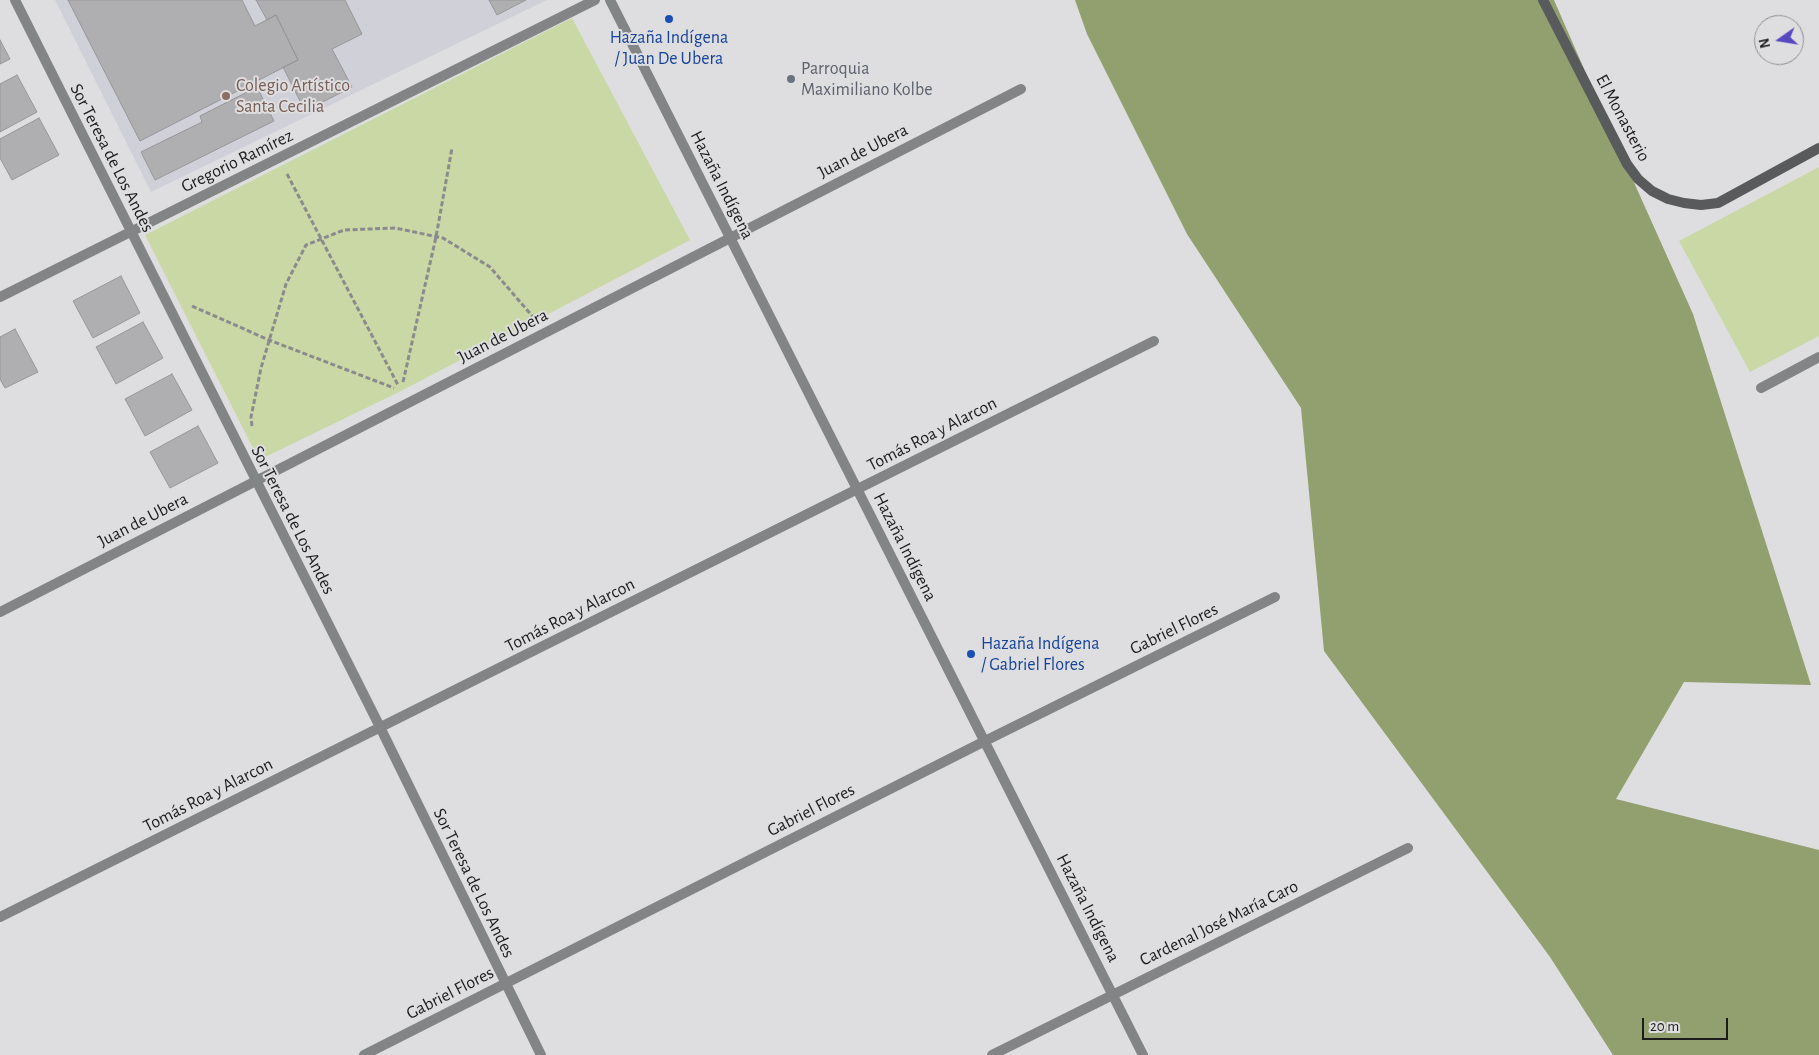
<!DOCTYPE html>
<meta charset="utf-8">
<style>
body{margin:0}
#map{position:relative;width:1819px;height:1055px;overflow:hidden;background:#dedee0;font-family:"Alegreya Sans",sans-serif}
canvas{display:block}
.north{position:absolute;left:1754px;top:15px;width:50px;height:50px;box-sizing:border-box;background:#dedee0;border:1px solid #909092;border-radius:50%;rotate:257deg;font-size:14px;font-weight:700;line-height:20px;text-align:center;color:#1c1c1d}
.north::after{content:'';display:block;margin:auto;width:18px;height:22px;background:#5849c1;clip-path:polygon(50% 0,100% 100%,50% 72%,0 100%)}
.scale{position:absolute;left:1642px;top:1018px;width:86px;height:22px;box-sizing:border-box;border:2px solid #1c1c1d;border-top:0;padding-left:6px;font-size:15px;line-height:18px;white-space:nowrap;color:#1c1c1d;-webkit-text-stroke:4px #dedee0;paint-order:stroke}
</style>
<div id="map">
<canvas width="1819" height="1055"></canvas>
<div class="north">N</div>
<div class="scale">20 m</div>
</div>
<script>
const c = document.querySelector('canvas').getContext('2d');
c.lineJoin = 'round';
function paint(path, color) {
  c.fillStyle = color;
  c.fill(path, 'evenodd');
}
function shape(rows) {
  const path = new Path2D();
  for (const r of rows) {
    path.moveTo(r[0], r[1]);
    for (let i = 2; i < r.length; i += 2) path.lineTo(r[i], r[i + 1]);
  }
  return path;
}
function strokePath(path, color, width, dash) {
  c.strokeStyle = color;
  c.lineWidth = width;
  c.lineCap = dash ? 'butt' : 'round';
  c.setLineDash(dash || []);
  c.stroke(path);
}
function drawText(font, color, halo, rows, align = 'center') {
  c.font = font + ' "Alegreya Sans",sans-serif';
  c.lineWidth = 4;
  c.setLineDash([]);
  c.textBaseline = 'middle';
  c.strokeStyle = halo;
  c.fillStyle = color;
  for (const [text, x, y, turn = 0] of rows) {
    c.save();
    c.translate(x, y);
    c.rotate((+turn || 0) * Math.PI / 180);
    c.textAlign = isNaN(turn) ? turn : align;
    if (halo) c.strokeText(text, 0, 0);
    c.fillText(text, 0, 0);
    c.restore();
  }
}
paint(shape([
 [55,0,547,0,151,192]
]), '#d0d0d9');
paint(shape([
 [572,18,690,240,401,391,259,460,145,235],
 [1819,167,1819,336,1750,372,1679,241]
]), '#cad8a6');
paint(shape([
 [1075,0,1554,0,1619,149,1693,314,1811,685,1684,682,1616,799,1819,850,1819,1055,1613,1055,1550,957,1324,651,1301,408,1187,234,1087,34]
]), '#929f6e');
const building = shape([
 [68,0,242,0,255,26,276,15,298,60,140,141,68,0],
 [256,0,345,0,362,34,332,49,352,87,305,111,283,67,298,60,276,15,267,20,256,0],
 [489,0,526,0,497,15,489,0],
 [0,40,10,59,0,64,0,40],
 [17,75,37,112,0,132,0,84,17,75],
 [257,87,274,121,155,180,141,152,202,122,200,116,257,87],
 [39,118,59,155,12,180,0,158,0,139,39,118],
 [121,276,140,313,93,338,73,301,121,276],
 [143,322,163,358,116,384,96,347,143,322],
 [15,329,38,372,5,388,0,379,0,337,15,329],
 [172,374,192,410,145,436,125,399,172,374],
 [198,426,218,463,170,488,150,452,198,426]
]);
paint(building, '#afaeb1');
strokePath(building, '#979699', 1);
strokePath(shape([
 [287,174,398,385],
 [192,306,269,340,394,388],
 [403,382,436,237,452,148],
 [252,426,251,417,261,368,286,284,306,245,344,230,395,228,443,238,490,267,534,318]
]), '#8b8b8d', 3, [5, 2.5]);
strokePath(shape([
 [15,0,380,727,541,1055],
 [610,0,1143,1055],
 [0,297,595,0],
 [1761,388,1819,357],
 [0,612,1021,89],
 [0,917,1154,341],
 [364,1055,985,741,1275,597],
 [992,1055,1408,848]
]), '#838485', 10);
strokePath(shape([
 [1543,0,1627,164,1638,179,1652,191,1668,199,1684,203,1701,205,1718,203,1819,148]
]), '#585a5b', 10);
for (const [x, y, r, color] of [
 [669,19,5,"#1a4fb4"],
 [791,79,5,"#6b7280"],
 [226,96,5,"#8d6e63"],
 [971,654,5,"#1a4fb4"]
]) {
  const dot = new Path2D();
  dot.arc(x, y, r, 0, 2 * Math.PI);
  c.fillStyle = color;
  c.fill(dot);
  strokePath(dot, '#dedee0', 2);
}
drawText('18px', '#164399', '#dedee0', [
 ["Hazaña Indígena",669,38],
 ["/ Juan De Ubera",669,59],
 ["Hazaña Indígena",981,644,"left"],
 ["/ Gabriel Flores",981,665,"left"]
]);
drawText('18px', '#5b616d', '#dedee0', [
 ["Parroquia",801,69],
 ["Maximiliano Kolbe",801,90]
], 'left');
drawText('18px', '#785e54', '#dedee0', [
 ["Colegio Artístico",236,86],
 ["Santa Cecilia",236,107]
], 'left');
drawText('18px', '#1c1c1d', '#dedee0', [
 ["El Monasterio",1623,118,62],
 ["Juan de Ubera",863,151,-27],
 ["Sor Teresa de Los Andes",112,158,63],
 ["Gregorio Ramírez",237,161,-26],
 ["Hazaña Indígena",722,185,63],
 ["Juan de Ubera",503,336,-27],
 ["Tomás Roa y Alarcon",932,434,-27],
 ["Juan de Ubera",143,520,-27],
 ["Sor Teresa de Los Andes",293,520,63],
 ["Hazaña Indígena",905,547,63],
 ["Tomás Roa y Alarcon",570,615,-27],
 ["Gabriel Flores",1174,629,-26],
 ["Tomás Roa y Alarcon",208,795,-27],
 ["Gabriel Flores",811,810,-27],
 ["Sor Teresa de Los Andes",474,883,64],
 ["Hazaña Indígena",1088,908,63],
 ["Cardenal José María Caro",1219,923,-26],
 ["Gabriel Flores",450,993,-27]
]);
</script>
